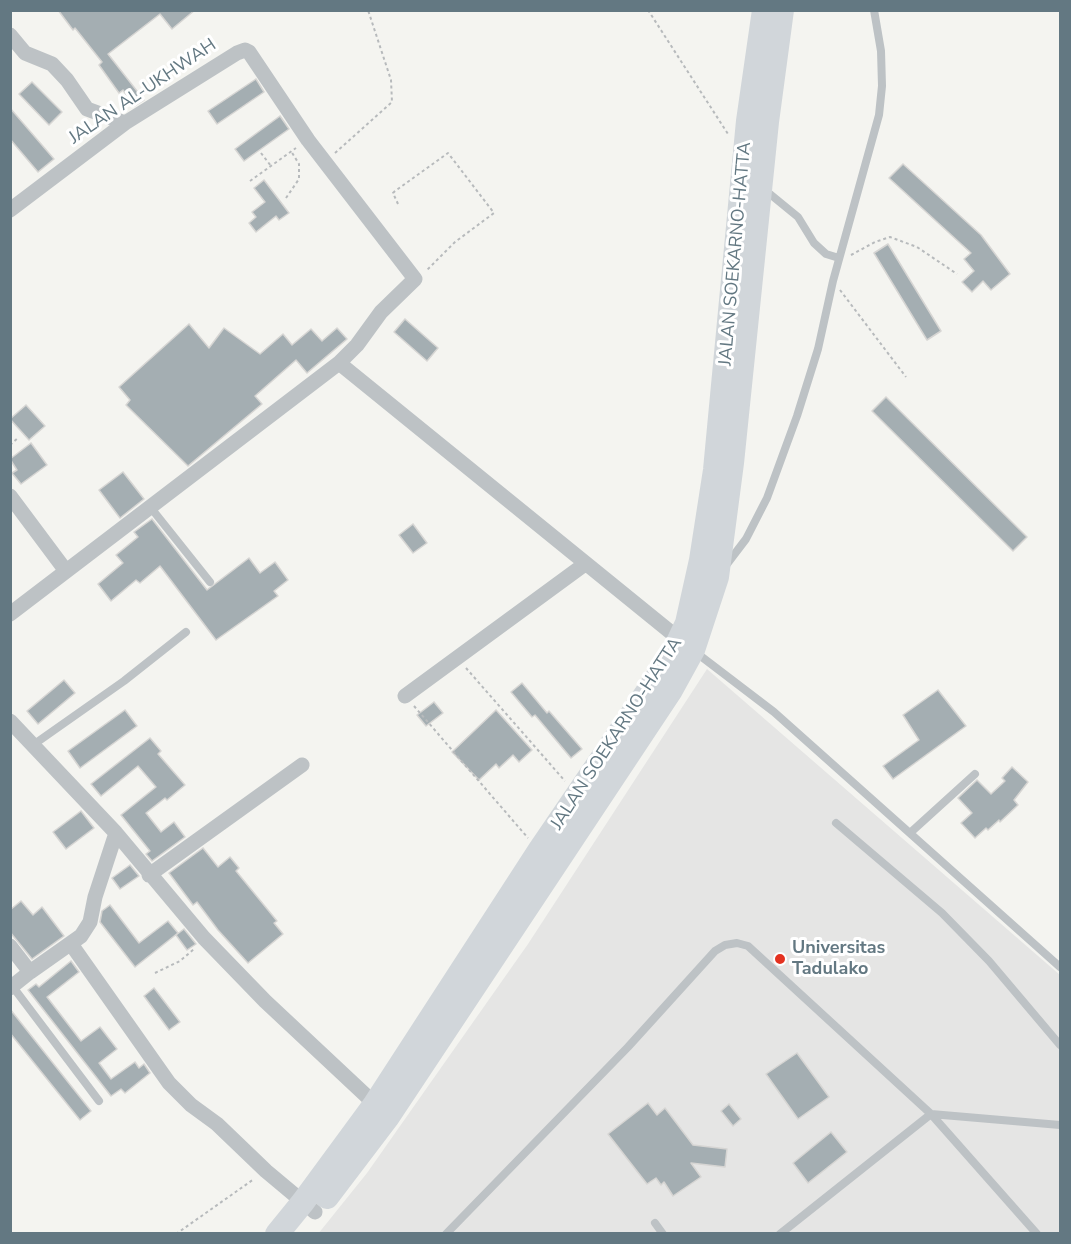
<!DOCTYPE html>
<style>
body{margin:0}
#map{position:relative;width:1071px;height:1244px;overflow:hidden;background:#f4f4f0;font-family:"Nunito Sans",sans-serif}
canvas{display:block}
.frame{position:absolute;inset:0;border:12px solid #637882;pointer-events:none}
</style>
<div id="map">
<canvas width="1071" height="1244"></canvas>
<div class="frame"></div>
</div>
<script>
const c = document.querySelector('canvas').getContext('2d');
c.lineJoin = 'round';
function paint(path, color) {
  c.fillStyle = color;
  c.fill(path, 'evenodd');
}
function shape(rows) {
  const path = new Path2D();
  for (const r of rows) {
    path.moveTo(r[0], r[1]);
    for (let i = 2; i < r.length; i += 2) path.lineTo(r[i], r[i + 1]);
  }
  return path;
}
function strokePath(path, color, width, dash) {
  c.strokeStyle = color;
  c.lineWidth = width;
  c.lineCap = dash ? 'butt' : 'round';
  c.setLineDash(dash || []);
  c.stroke(path);
}
function drawText(font, color, halo, rows, align = 'center') {
  c.font = font + ' "Nunito Sans",sans-serif';
  c.lineWidth = 6;
  c.setLineDash([]);
  c.textBaseline = 'middle';
  c.strokeStyle = halo;
  c.fillStyle = color;
  for (const [text, x, y, turn = 0] of rows) {
    c.save();
    c.translate(x, y);
    c.rotate((+turn || 0) * Math.PI / 180);
    c.textAlign = isNaN(turn) ? turn : align;
    if (halo) c.strokeText(text, 0, 0);
    c.fillText(text, 0, 0);
    c.restore();
  }
}
paint(shape([
 [707,669,1060,975,1060,1233,318,1234,367,1173,528,944]
]), '#e5e5e4');
const building = shape([
 [58,10,195,10,172,29,160,14,108,54,144,100,134,106,123,90,119,93,99,65,102,62,75,28,73,30,58,10],
 [256,79,264,92,217,124,208,111,256,79],
 [32,82,62,112,49,125,19,94,32,82],
 [10,108,54,159,38,172,10,139,10,108],
 [280,116,289,129,244,161,235,149,280,116],
 [903,164,981,235,1010,274,991,290,983,281,972,292,962,282,974,271,964,259,971,253,889,178,903,164],
 [264,180,289,213,279,220,276,216,256,232,249,223,256,217,252,212,265,202,254,188,264,180],
 [888,244,941,331,927,340,874,253,888,244],
 [405,319,438,348,427,361,394,332,405,319],
 [189,324,209,348,224,328,260,354,283,334,292,345,311,329,322,341,337,328,347,339,307,373,296,360,255,396,262,404,188,466,126,405,130,400,119,387,189,324],
 [886,397,1027,537,1013,551,872,411,886,397],
 [26,405,45,426,29,440,10,419,26,405],
 [31,443,47,465,21,484,12,473,17,470,10,459,31,443],
 [123,472,144,499,120,518,99,490,123,472],
 [152,519,207,590,249,558,260,573,275,562,288,580,274,591,278,596,216,640,160,566,140,583,136,580,111,601,98,584,123,563,116,555,138,537,134,532,152,519],
 [413,524,427,543,413,553,399,535,413,524],
 [64,680,75,693,38,724,27,711,64,680],
 [522,683,547,713,549,711,582,749,571,758,535,715,532,717,511,692,522,683],
 [938,690,966,726,893,779,883,766,919,740,903,715,938,690],
 [434,702,443,713,426,726,417,715,434,702],
 [125,710,137,726,80,768,68,751,125,710],
 [496,710,532,750,519,762,513,755,499,768,496,764,479,780,452,752,496,710],
 [150,738,161,751,158,754,185,785,167,800,165,798,146,813,161,832,174,822,185,837,152,861,146,854,150,851,121,815,156,787,138,766,101,796,91,784,150,738],
 [1012,767,1028,782,1014,800,1018,805,1000,822,999,820,988,830,986,828,975,838,961,823,972,813,958,798,977,780,991,794,1005,781,1002,778,1012,767],
 [81,811,94,828,66,849,53,832,81,811],
 [203,848,218,867,230,857,239,868,236,871,277,921,274,923,283,934,248,963,218,930,197,902,193,905,169,873,203,848],
 [130,865,139,876,120,889,112,878,130,865],
 [21,901,33,915,42,907,64,936,32,959,10,932,10,910,21,901],
 [110,905,139,943,168,921,178,933,135,967,100,922,102,911,110,905],
 [184,929,196,944,187,950,176,935,184,929],
 [71,961,79,972,47,997,81,1041,100,1027,117,1049,99,1063,111,1079,135,1062,139,1068,144,1064,150,1073,125,1093,121,1089,111,1096,28,990,36,984,39,987,71,961],
 [154,988,180,1022,169,1030,144,996,154,988],
 [10,1009,91,1111,80,1120,10,1033,10,1009],
 [797,1053,829,1097,798,1119,766,1074,797,1053],
 [648,1103,657,1115,665,1108,693,1145,727,1149,725,1167,691,1163,701,1177,673,1196,664,1182,661,1185,656,1178,647,1184,608,1134,648,1103],
 [729,1104,741,1119,733,1126,721,1111,729,1104],
 [831,1132,847,1152,808,1183,793,1163,831,1132]
]);
paint(building, '#a4aeb2');
strokePath(building, '#d6d5d3', 1.5);
strokePath(shape([
 [648,10,728,134],
 [261,153,271,166],
 [335,153,392,102,391,80,368,10],
 [250,181,296,148],
 [286,198,299,179,299,164,291,151],
 [398,204,393,193,395,191,448,153,494,213,455,242,427,270],
 [851,255,875,242,890,237,917,247,957,274],
 [840,290,906,377],
 [10,445,19,437],
 [466,668,565,781],
 [414,706,528,838],
 [155,973,180,961,194,949],
 [176,1234,254,1179]
]), '#b7babc', 2, [3, 3]);
strokePath(shape([
 [765,190,798,217,814,243,826,254,839,258],
 [151,508,210,582],
 [727,564,746,539,767,498,797,416,818,349,833,281,879,115,882,86,881,51,874,10],
 [694,651,774,712,1060,967],
 [33,745,124,681,186,632],
 [836,823,942,913,989,961,1060,1045],
 [910,833,975,774],
 [13,987,99,1101],
 [655,1223,663,1234],
 [446,1234,628,1047,715,951,725,945,737,943,748,946,931,1114,1037,1234],
 [780,1234,931,1114,1060,1125]
]), '#bdc2c5', 8);
strokePath(shape([
 [10,35,25,53,52,64,67,80,87,109,125,123],
 [10,210,125,123,237,53,245,50,249,52,308,140,415,279,381,312,357,345,339,363],
 [10,496,66,571],
 [10,614,339,363,684,643],
 [405,696,585,564],
 [10,721,116,833,204,938,265,1001,375,1104],
 [149,875,302,765],
 [71,944,169,1083,191,1105,217,1124,266,1171,315,1212],
 [10,946,30,972],
 [10,988,30,972,81,936,90,922,95,897,116,833]
]), '#bdc2c5', 15);
strokePath(shape([
 [327,1197,387,1118,671,690,693,650,717,577,732,463,767,122,782,10],
 [277,1234,303,1202,375,1104,539,851,671,657,687,623,701,560,715,470,748,121,764,10]
]), '#d1d6da', 24);
for (const [x, y, r, color] of [
 [780,959,6,"#e43220"]
]) {
  const dot = new Path2D();
  dot.arc(x, y, r, 0, 2 * Math.PI);
  c.fillStyle = color;
  c.fill(dot);
  strokePath(dot, '#fff', 2);
}
drawText('18px', '#637882', '#fff', [
 ["JALAN AL-UKHWAH",143,92,-34],
 ["JALAN SOEKARNO-HATTA",736,254,-85],
 ["JALAN SOEKARNO-HATTA",617,734,-57]
]);
drawText('bold 18px', '#637882', '#fff', [
 ["Universitas",792,949],
 ["Tadulako",792,970]
], 'left');
</script>
